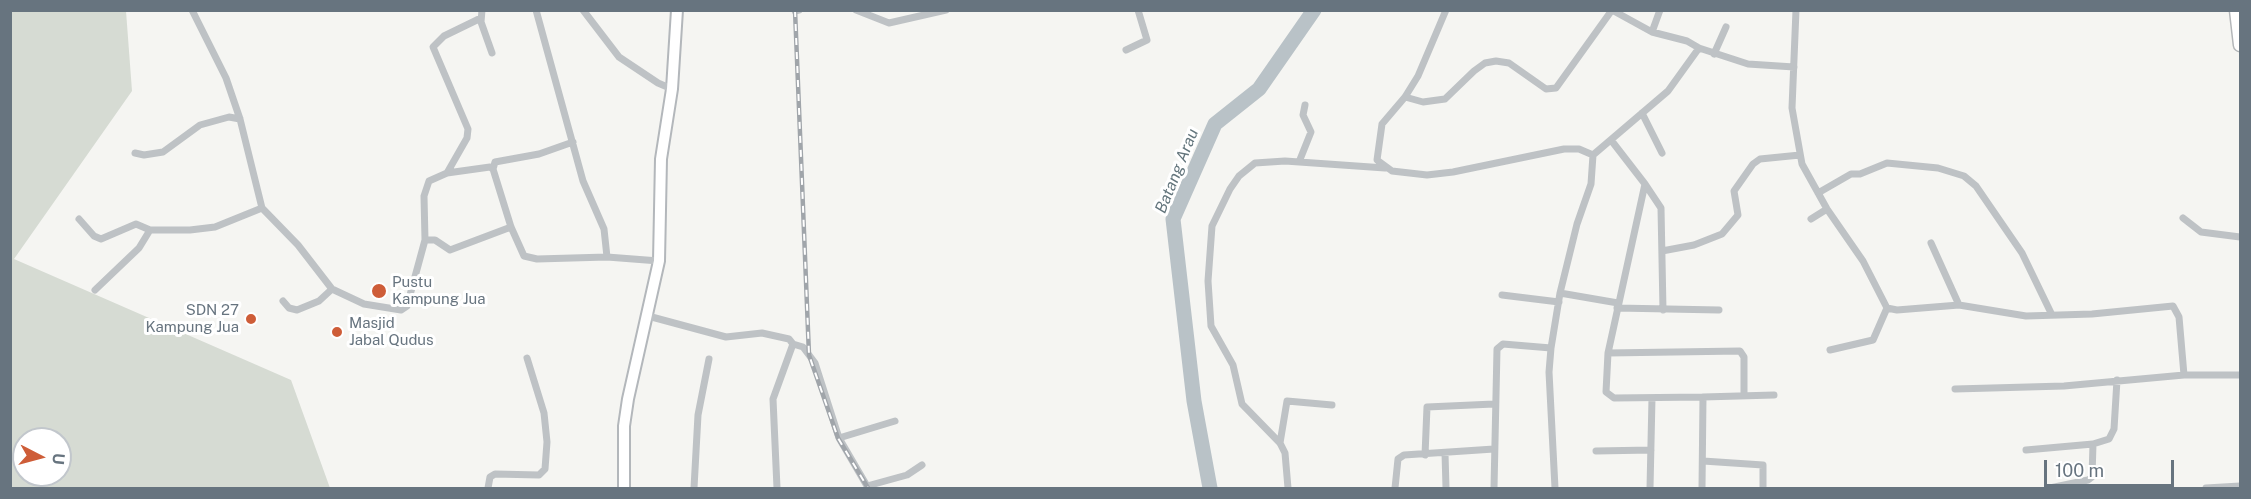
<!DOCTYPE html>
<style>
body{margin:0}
#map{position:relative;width:2251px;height:499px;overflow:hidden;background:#f5f5f2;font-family:"Public Sans",sans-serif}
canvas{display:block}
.frame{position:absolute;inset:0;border:12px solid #67747f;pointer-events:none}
.north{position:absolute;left:12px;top:427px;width:60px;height:60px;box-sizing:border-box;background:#fff;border:2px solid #c2c7cc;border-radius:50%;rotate:96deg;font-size:16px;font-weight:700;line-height:24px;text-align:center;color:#67747f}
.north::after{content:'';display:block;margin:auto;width:21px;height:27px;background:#ce5d38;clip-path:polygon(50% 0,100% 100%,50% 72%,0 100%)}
.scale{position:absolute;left:2044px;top:460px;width:130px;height:27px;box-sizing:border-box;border:3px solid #67747f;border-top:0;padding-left:8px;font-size:18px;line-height:21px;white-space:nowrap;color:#67747f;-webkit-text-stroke:4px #fff;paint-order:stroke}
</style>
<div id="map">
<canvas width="2251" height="499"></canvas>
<div class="frame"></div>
<div class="north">U</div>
<div class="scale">100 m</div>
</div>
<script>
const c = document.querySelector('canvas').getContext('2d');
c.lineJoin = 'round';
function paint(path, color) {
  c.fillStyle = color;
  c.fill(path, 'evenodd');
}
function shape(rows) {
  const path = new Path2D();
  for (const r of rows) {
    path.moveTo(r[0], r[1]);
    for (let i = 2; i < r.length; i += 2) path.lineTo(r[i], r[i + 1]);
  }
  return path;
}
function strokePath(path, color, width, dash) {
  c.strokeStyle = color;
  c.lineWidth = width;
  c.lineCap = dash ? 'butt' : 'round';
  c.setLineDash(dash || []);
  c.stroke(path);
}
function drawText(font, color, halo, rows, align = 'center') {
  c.font = font + ' "Public Sans",sans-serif';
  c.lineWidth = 6;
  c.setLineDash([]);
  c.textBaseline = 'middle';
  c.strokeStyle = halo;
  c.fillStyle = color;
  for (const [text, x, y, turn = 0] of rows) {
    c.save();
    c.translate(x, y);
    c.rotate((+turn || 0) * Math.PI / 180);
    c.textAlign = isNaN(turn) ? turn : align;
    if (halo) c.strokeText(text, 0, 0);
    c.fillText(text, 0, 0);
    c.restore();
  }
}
paint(shape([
 [10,11,126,11,132,91,14,259,291,380,330,488,11,488],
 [24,439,60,439,60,475,24,475]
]), '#d6dbd3');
strokePath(shape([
 [1210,488,1194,401,1173,219,1215,124,1259,89,1314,10]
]), '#b9c2c7', 15);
const secondary = shape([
 [624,488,624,426,628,399,659,261,661,159,672,89,677,10]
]);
const highway = shape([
 [2236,10,2240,45]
]);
strokePath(secondary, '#b3b7bb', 14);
strokePath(highway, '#b3b6b9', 15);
strokePath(shape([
 [192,10,226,78,240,119,262,208],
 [482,10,481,22,492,53],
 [536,10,583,181,604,229,607,257],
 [583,10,619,57,658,83,672,89],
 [856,10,889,23,946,10],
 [1446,10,1418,76,1405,97,1382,124,1377,160,1392,171,1427,175,1453,172,1564,149,1579,149,1593,155,1668,91,1699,48,1748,64,1794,67],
 [1612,10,1652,32,1687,41,1699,48],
 [1796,10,1792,108,1802,164,1827,209,1863,261,1887,308,1897,310,1959,305,2026,316,2092,314,2173,306,2179,317,2184,375,2240,375],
 [795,11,799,10],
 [1652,32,1660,10],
 [1126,50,1147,40,1138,10],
 [1714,54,1726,27],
 [1405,97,1423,102,1445,99,1474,71,1485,63,1496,61,1509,63,1546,89,1556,88,1612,10],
 [1642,113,1662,153],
 [1611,140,1645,184,1608,353,1606,392,1614,398,1703,397,1702,488],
 [135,153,144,155,163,152,200,125,229,117,240,119],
 [1299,162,1311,132,1303,115,1305,105],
 [493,169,511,227,524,256,537,259,607,257,659,261],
 [493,169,495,162,539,154,573,142],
 [447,173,467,138,468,129,433,47,444,36,481,18],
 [1645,184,1661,208,1663,310],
 [1818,193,1851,174,1860,174,1887,163,1938,168,1964,176,1976,186,2022,253,2052,315],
 [262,208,298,245,332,289,364,304,401,310,407,306,425,240,424,196,429,181,447,173,490,167,493,169],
 [2183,218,2201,232,2240,237],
 [79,219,94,236,101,239,136,224,150,230,190,230,215,227,262,208],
 [1811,219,1827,209],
 [425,240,435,240,450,250,511,227],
 [1931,243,1959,305],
 [1662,251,1694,245,1722,234,1738,215,1734,191,1753,164,1760,159,1800,155],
 [95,290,139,248,150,230],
 [1560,293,1618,303],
 [1502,295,1559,302],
 [283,301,289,308,297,310,319,301,332,289],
 [1617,308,1719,310],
 [648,316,726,337,762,333,789,339,793,344,803,347,815,363,839,438,867,486,907,475,922,465],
 [1830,350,1873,340,1887,308],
 [1608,353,1740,351,1744,357,1744,395],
 [1955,389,2064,386,2184,375],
 [1703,397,1774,395],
 [839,438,895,421],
 [1280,443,1287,401,1332,405],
 [2026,450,2093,444],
 [1596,451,1651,450],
 [1445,453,1446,488],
 [1425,455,1427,407,1494,404],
 [1703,461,1763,465,1763,488],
 [488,488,490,477,495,474,539,475,545,469,547,442,544,413,527,358],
 [694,488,698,415,709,359],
 [777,488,773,399,793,344],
 [1288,488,1285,453,1280,443,1242,404,1233,365,1211,326,1208,281,1212,226,1230,189,1239,176,1255,163,1285,161,1385,168],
 [1395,488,1398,459,1404,455,1494,449],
 [1494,488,1497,349,1503,344,1551,348],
 [1555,488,1549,372,1551,348,1560,293,1577,224,1591,184,1593,155],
 [1650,488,1652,398],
 [2050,488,2088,480,2092,477,2093,444,2109,439,2114,429,2117,380],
 [2206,488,2240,486]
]), '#bec2c5', 7);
strokePath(secondary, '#fff', 10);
strokePath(highway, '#fff', 12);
const rail = shape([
 [795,10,809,355,838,438,868,488]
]);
strokePath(rail, '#a0a5aa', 4.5);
strokePath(rail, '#fff', 2, [7]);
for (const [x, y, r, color] of [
 [379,291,8,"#ce5d38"],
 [251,319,6,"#ce5d38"],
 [337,332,6,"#ce5d38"]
]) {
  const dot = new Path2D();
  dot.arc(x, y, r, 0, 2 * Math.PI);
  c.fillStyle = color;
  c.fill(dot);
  strokePath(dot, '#fff', 2);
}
drawText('15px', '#67747f', '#fff', [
 ["Pustu",392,282],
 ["Kampung Jua",392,299],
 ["SDN 27",239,310,"right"],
 ["Kampung Jua",239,327,"right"],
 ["Masjid",349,323],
 ["Jabal Qudus",349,340]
], 'left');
drawText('italic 16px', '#63757c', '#fff', [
 ["Batang Arau",1177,171,-68]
]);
</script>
